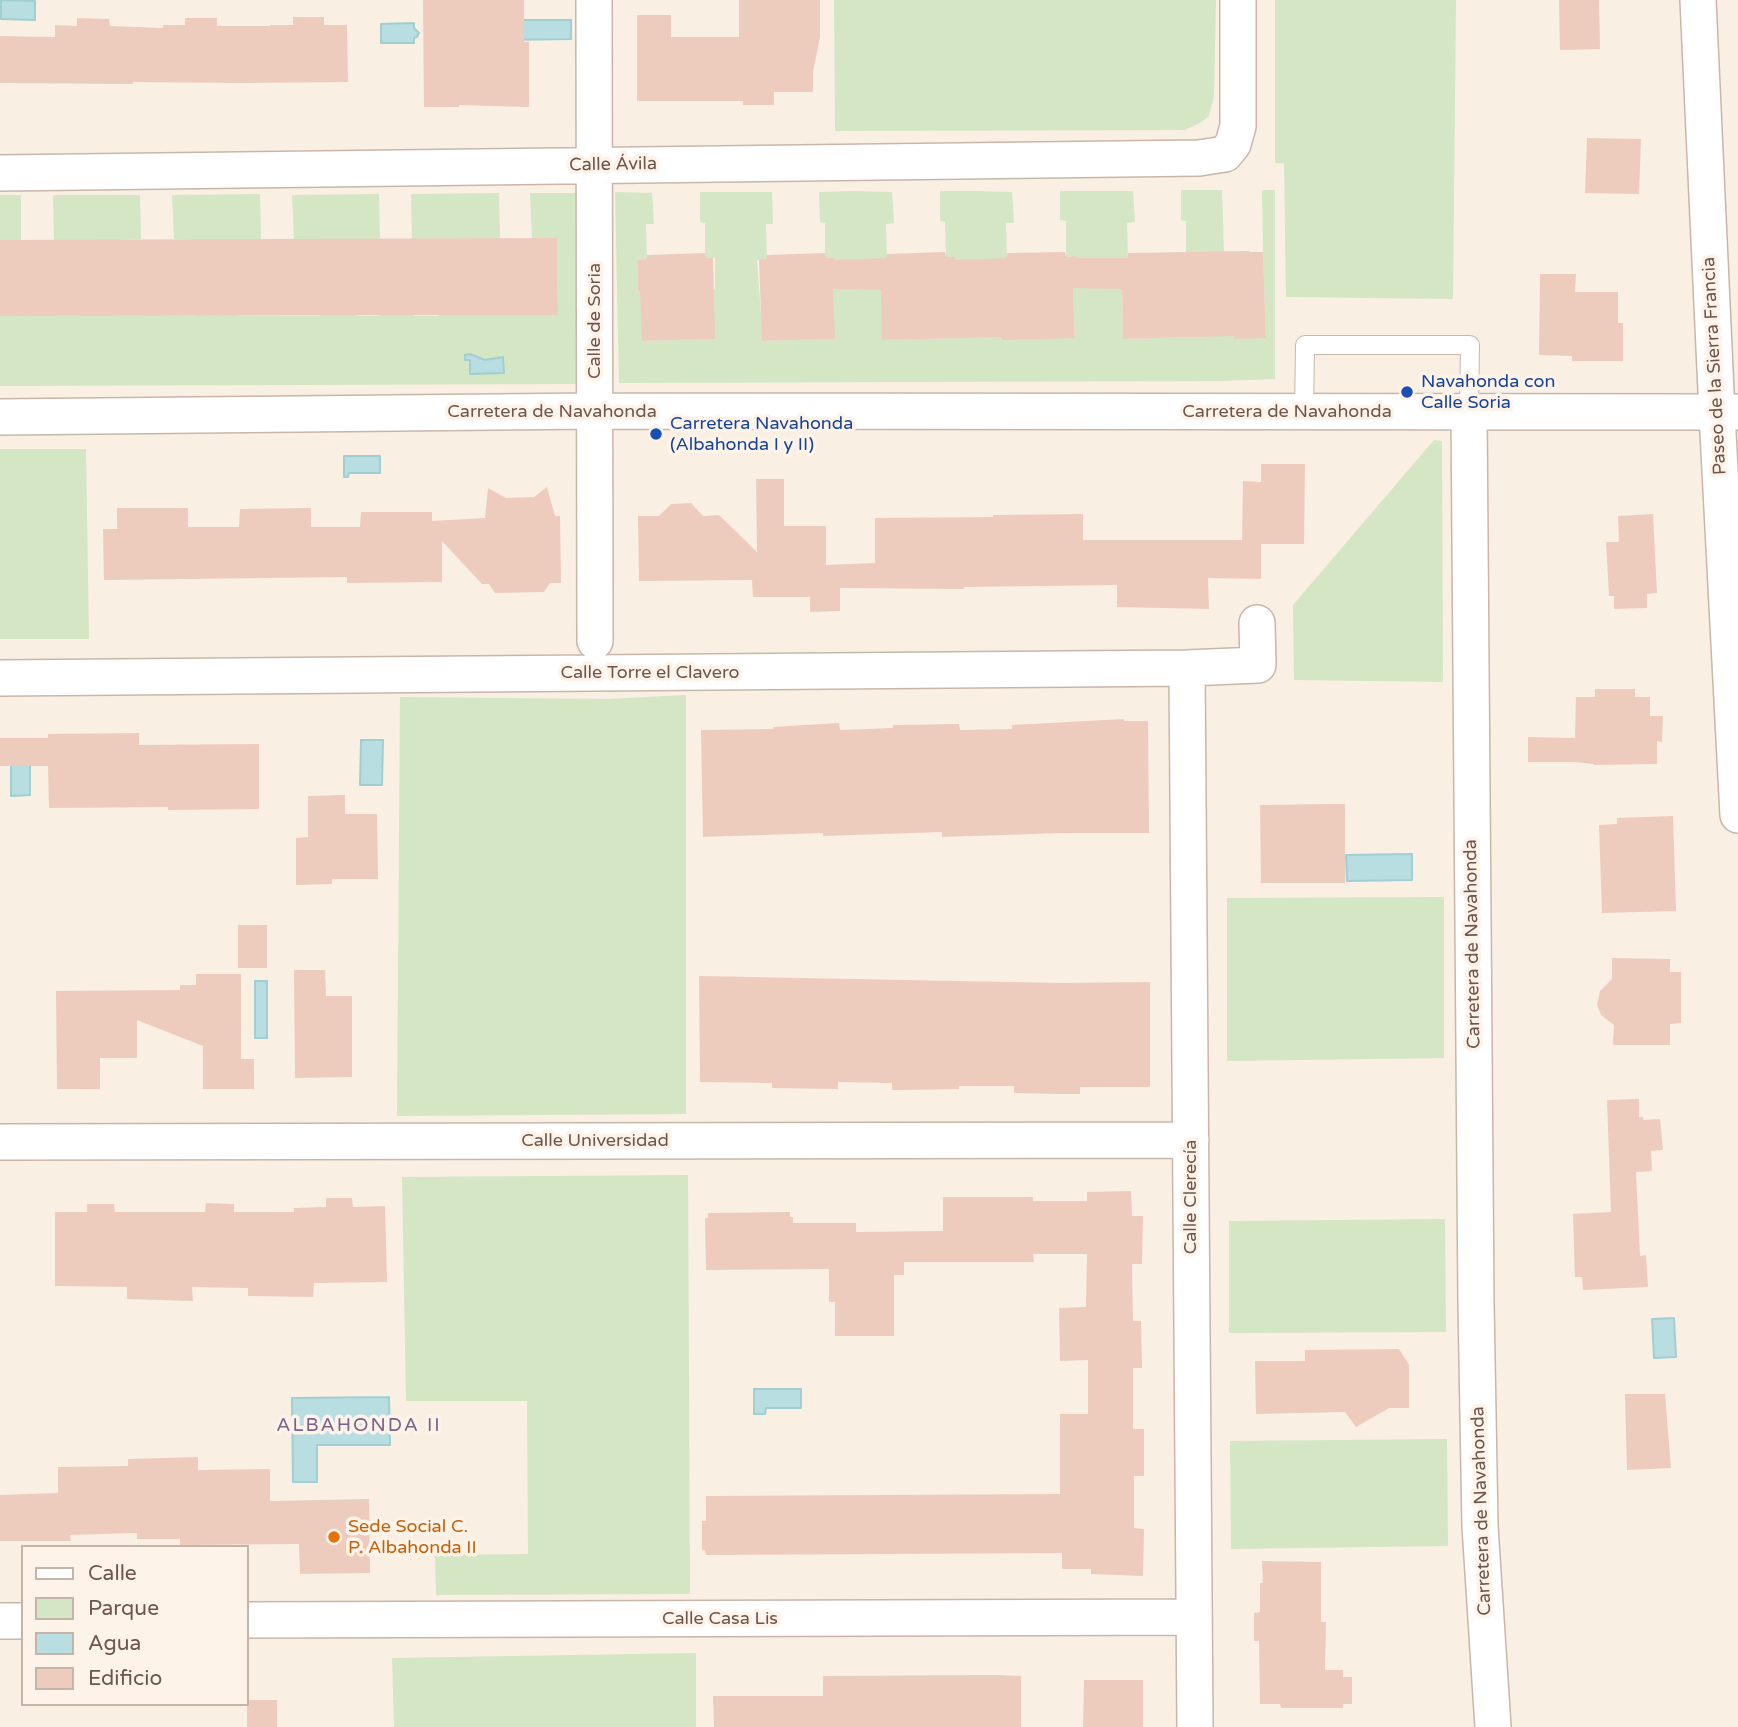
<!DOCTYPE html>
<meta charset="utf-8">
<style>
body{margin:0}
#map{position:relative;width:1738px;height:1727px;overflow:hidden;background:#faefe3;font-family:"Varela Round",sans-serif}
canvas{display:block}
.legend{position:absolute;left:21px;top:1545px;width:228px;height:161px;box-sizing:border-box;background:#fdf3e8;border:2px solid #c4b4a9;margin:0;padding:9px 12px;list-style:none;font-size:21px;color:#6f554b}
.legend li{display:flex;align-items:center;gap:14px;height:35px}
.legend b{width:35px;border:2px solid #c4b4a9}
</style>
<div id="map">
<canvas width="1738" height="1727"></canvas>
<ul class="legend">
<li><b style="height:9px;background:#fff"></b>Calle</li>
<li><b style="height:19px;background:#d4e6c3"></b>Parque</li>
<li><b style="height:19px;background:#b9dee1"></b>Agua</li>
<li><b style="height:19px;background:#edccbd"></b>Edificio</li>
</ul>
</div>
<script>
const c = document.querySelector('canvas').getContext('2d');
c.lineJoin = 'round';
function paint(path, color) {
  c.fillStyle = color;
  c.fill(path, 'evenodd');
}
function shape(rows) {
  const path = new Path2D();
  for (const r of rows) {
    path.moveTo(r[0], r[1]);
    for (let i = 2; i < r.length; i += 2) path.lineTo(r[i], r[i + 1]);
  }
  return path;
}
function strokePath(path, color, width, dash) {
  c.strokeStyle = color;
  c.lineWidth = width;
  c.lineCap = dash ? 'butt' : 'round';
  c.setLineDash(dash || []);
  c.stroke(path);
}
function drawText(font, color, halo, rows, align = 'center') {
  c.font = font + ' "Varela Round",sans-serif';
  c.lineWidth = 7;
  c.setLineDash([]);
  c.textBaseline = 'middle';
  c.strokeStyle = halo;
  c.fillStyle = color;
  for (const [text, x, y, turn = 0] of rows) {
    c.save();
    c.translate(x, y);
    c.rotate((+turn || 0) * Math.PI / 180);
    c.textAlign = isNaN(turn) ? turn : align;
    if (halo) c.strokeText(text, 0, 0);
    c.fillText(text, 0, 0);
    c.restore();
  }
}
paint(shape([
 [834,0,1216,0,1214,96,1209,116,1200,123,1185,130,835,131],
 [1275,0,1456,0,1453,299,1286,297,1284,163,1275,163],
 [1181,190,1222,190,1224,252,1235,339,1266,337,1263,252,1262,190,1275,190,1275,379,1221,381,619,383,615,192,652,193,654,224,646,224,647,259,637,260,638,291,641,291,643,341,714,339,713,289,715,289,715,258,705,258,705,223,700,222,700,192,772,192,773,224,766,224,767,259,757,260,763,341,834,339,833,289,836,289,835,258,825,258,825,223,820,222,819,192,853,191,892,192,894,223,886,224,887,258,878,290,881,290,883,340,954,338,953,289,955,257,946,257,945,222,940,221,940,191,974,191,1012,192,1014,223,1006,223,1007,258,998,259,1075,338,1073,288,1074,256,1066,257,1066,221,1060,220,1060,191,1133,191,1135,222,1127,223,1128,258,1118,258,1119,289,1122,289,1123,339,1196,337,1194,288,1186,256,1186,221,1181,220],
 [499,193,500,238,475,315,558,314,557,239,532,238,530,193,576,193,577,384,0,386,0,316,22,316,23,304,54,304,55,316,80,316,54,240,53,195,140,195,141,239,117,240,117,316,142,316,142,304,174,303,175,316,198,316,199,240,174,239,172,195,260,194,261,239,236,240,237,316,320,316,319,239,294,239,292,195,379,194,380,239,355,304,356,316,380,316,380,304,413,304,413,316,438,316,438,304,412,239,411,194],
 [0,195,21,195,21,240,0,240],
 [1434,440,1442,441,1443,682,1294,680,1293,605],
 [0,449,86,449,89,639,0,639],
 [686,695,686,1114,397,1116,400,697,606,699],
 [1444,897,1444,1058,1227,1061,1227,898],
 [688,1175,690,1594,436,1595,435,1555,528,1554,527,1401,406,1401,402,1177],
 [1445,1219,1446,1332,1229,1333,1229,1221],
 [1447,1439,1448,1546,1231,1549,1230,1441],
 [696,1653,696,1727,394,1727,392,1658]
]), '#d4e6c3');
const water = shape([
 [1,0,35,1,35,20,1,19,1,0],
 [500,20,571,20,571,39,500,40,500,20],
 [414,23,414,28,419,33,417,37,414,38,414,43,381,43,381,24,414,23],
 [470,354,485,360,503,357,504,373,470,374,470,360,465,360,465,355,470,354],
 [344,456,380,456,380,473,349,473,348,477,344,477,344,456],
 [361,740,383,740,382,785,360,785,361,740],
 [11,762,30,762,30,795,11,796,11,762],
 [1412,854,1412,880,1347,881,1346,855,1412,854],
 [255,981,267,981,267,1038,255,1038,255,981],
 [1674,1318,1676,1357,1654,1358,1652,1319,1674,1318],
 [754,1389,801,1389,801,1408,766,1408,765,1414,754,1414,754,1389],
 [389,1397,390,1445,317,1445,317,1482,293,1482,292,1398,389,1397]
]);
paint(water, '#b9dee1');
strokePath(water, '#a1ced2', 2);
paint(shape([
 [423,0,524,0,524,42,529,42,529,107,459,105,459,107,424,107],
 [739,0,820,0,820,37,813,72,813,92,774,92,774,105,743,105,743,101,637,101,637,15,671,15,671,37,739,37],
 [1559,0,1599,0,1600,49,1560,50],
 [293,17,324,17,324,25,347,25,348,82,241,83,133,82,133,84,0,83,0,36,55,37,55,25,77,26,77,18,109,19,110,26,163,28,163,25,185,25,185,18,217,18,217,26,270,26,270,25,293,25],
 [1587,138,1641,139,1639,194,1585,193],
 [557,238,558,315,0,316,0,240],
 [1250,251,1250,252,1263,252,1266,338,1234,339,1234,336,1123,339,1122,289,1073,288,1075,338,1002,340,1002,337,882,340,881,290,833,289,835,339,762,341,759,259,767,259,767,255,825,253,825,258,835,258,835,260,887,258,887,254,945,252,946,257,955,257,955,260,1007,258,1007,253,1065,252,1066,257,1075,256,1075,258,1128,258,1128,253],
 [705,253,705,258,713,258,715,339,642,341,640,291,638,291,637,260,647,259,647,255],
 [1540,274,1576,274,1575,292,1618,292,1618,323,1623,323,1623,361,1572,361,1572,356,1539,355],
 [1261,464,1305,464,1304,544,1261,544,1261,579,1208,578,1209,609,1117,607,1117,585,964,587,964,589,840,588,840,611,810,612,810,597,753,597,752,580,639,581,638,516,659,516,671,504,691,503,703,516,719,515,757,552,756,479,784,479,784,526,826,526,826,565,875,563,875,518,993,517,993,515,1083,514,1083,540,1242,540,1243,481,1261,482],
 [547,487,555,516,560,516,561,583,550,583,544,592,495,593,489,584,482,584,442,541,442,582,347,583,347,577,104,580,103,529,117,529,117,508,188,508,188,527,239,527,240,509,311,508,311,527,360,527,361,512,432,512,432,521,485,518,488,488,506,498,534,497],
 [1653,514,1657,593,1647,594,1647,608,1614,609,1614,596,1609,596,1606,542,1619,542,1618,516],
 [1595,689,1635,689,1635,697,1650,697,1650,716,1663,716,1662,742,1657,741,1657,764,1594,765,1594,764,1575,762,1528,762,1528,737,1575,738,1576,697,1595,697],
 [1124,719,1124,721,1148,721,1149,833,1062,833,942,837,942,832,823,836,823,833,703,837,701,730,773,729,773,727,839,723,840,730,893,728,893,725,959,724,960,730,1012,729,1012,725],
 [139,733,139,745,259,744,259,809,168,810,168,807,49,808,48,766,0,766,0,738,48,738,48,734],
 [345,795,345,814,377,814,378,879,332,879,332,884,296,885,296,838,308,837,308,796],
 [1331,804,1345,804,1345,883,1261,883,1260,805],
 [1673,816,1676,911,1602,913,1599,825,1617,824,1617,818],
 [238,925,267,925,267,968,238,968],
 [1612,958,1670,959,1670,972,1681,972,1681,1023,1670,1024,1670,1045,1613,1045,1614,1025,1601,1015,1597,1005,1600,991,1612,979],
 [294,970,325,970,326,996,352,996,352,1077,295,1078],
 [196,974,241,974,241,1059,254,1059,254,1089,203,1089,203,1046,137,1020,137,1058,100,1058,100,1089,57,1089,56,991,180,990,180,985,196,985],
 [699,976,1061,983,1150,982,1150,1087,1080,1087,1080,1094,1059,1094,1014,1093,1014,1086,959,1086,959,1089,905,1090,892,1090,892,1083,838,1082,838,1089,772,1088,772,1083,700,1082],
 [1639,1099,1639,1117,1643,1117,1643,1120,1660,1119,1663,1150,1651,1151,1652,1171,1636,1172,1640,1256,1646,1255,1648,1287,1583,1290,1582,1277,1575,1277,1573,1214,1611,1212,1607,1100],
 [1131,1191,1132,1216,1143,1216,1142,1264,1132,1264,1133,1321,1141,1321,1142,1368,1133,1368,1133,1429,1144,1429,1144,1476,1134,1476,1134,1528,1144,1529,1143,1576,1091,1574,1091,1569,1062,1569,1062,1553,706,1555,705,1550,702,1550,702,1521,706,1521,706,1496,1060,1494,1060,1414,1088,1414,1088,1360,1060,1361,1059,1308,1086,1307,1087,1254,1033,1254,1034,1262,904,1262,904,1275,894,1275,894,1336,835,1336,835,1302,829,1302,829,1269,706,1270,705,1218,708,1218,708,1213,790,1212,790,1217,793,1217,793,1223,856,1223,856,1232,943,1231,943,1197,1033,1197,1033,1201,1087,1201,1087,1192],
 [326,1198,352,1198,353,1207,385,1206,387,1282,314,1283,313,1297,248,1296,248,1288,192,1287,193,1301,127,1299,127,1287,55,1286,55,1212,87,1212,87,1204,114,1204,115,1212,205,1212,206,1203,234,1204,234,1212,294,1212,294,1208,326,1207],
 [1399,1349,1409,1365,1409,1408,1389,1408,1356,1427,1345,1412,1256,1414,1255,1361,1305,1361,1305,1350],
 [1625,1394,1665,1394,1671,1468,1627,1470],
 [198,1457,198,1470,270,1469,270,1501,369,1499,370,1573,300,1574,299,1544,180,1545,180,1539,137,1539,137,1533,70,1535,71,1541,0,1541,0,1495,58,1493,58,1467,128,1466,128,1459],
 [1262,1561,1321,1562,1321,1622,1326,1622,1325,1670,1343,1670,1343,1677,1352,1677,1352,1704,1343,1704,1343,1708,1281,1708,1280,1704,1260,1704,1259,1641,1254,1641,1254,1613,1260,1612,1260,1583,1263,1583],
 [996,1675,1021,1676,1021,1727,714,1727,713,1696,823,1696,823,1676],
 [1084,1680,1143,1680,1143,1727,1083,1727],
 [247,1700,277,1700,277,1727,247,1727]
]), '#edccbd');
const lane = shape([
 [1304,412,1305,345,1470,345,1469,412]
]);
const street = shape([
 [594,0,595,641],
 [1698,0,1717,413,1738,815],
 [0,173,1199,158,1225,154,1233,144,1238,126,1238,0],
 [1469,412,1476,1303,1480,1526,1493,1727],
 [0,417,595,411,1738,412],
 [1187,668,1195,1727],
 [0,678,1187,668,1258,665,1257,623],
 [0,1142,1191,1140],
 [247,1620,1194,1617],
 [0,1621,23,1621]
]);
strokePath(lane, '#c9b6aa', 20);
strokePath(street, '#c9b6aa', 38);
strokePath(lane, '#fff', 18);
strokePath(street, '#fff', 35);
for (const [x, y, r, color] of [
 [1407,392,7,"#1a4fb4"],
 [656,434,7,"#1a4fb4"],
 [334,1537,7,"#e8710a"]
]) {
  const dot = new Path2D();
  dot.arc(x, y, r, 0, 2 * Math.PI);
  c.fillStyle = color;
  c.fill(dot);
  strokePath(dot, '#fdf3e8', 2.5);
}
drawText('18px', '#6f554b', '#fdf3e8', [
 ["Calle Ávila",613,165,-1],
 ["Calle de Soria",595,321,-90],
 ["Paseo de la Sierra Francia",1715,366,-93],
 ["Carretera de Navahonda",552,412],
 ["Carretera de Navahonda",1287,412],
 ["Calle Torre el Clavero",650,673],
 ["Carretera de Navahonda",1473,944,-91],
 ["Calle Universidad",595,1141],
 ["Calle Clerecía",1191,1197,-90],
 ["Carretera de Navahonda",1482,1511,-92],
 ["Calle Casa Lis",720,1619]
]);
drawText('18px', '#164399', '#fdf3e8', [
 ["Navahonda con",1421,382],
 ["Calle Soria",1421,403],
 ["Carretera Navahonda",670,424],
 ["(Albahonda I y II)",670,445]
], 'left');
drawText('18px', '#c56008', '#fdf3e8', [
 ["Sede Social C.",348,1527],
 ["P. Albahonda II",348,1548]
], 'left');
c.letterSpacing = '2px';
drawText('19px', '#7a638c', '#fdf3e8', [
 ["ALBAHONDA II",359,1426]
]);
c.letterSpacing = '0px';
</script>
